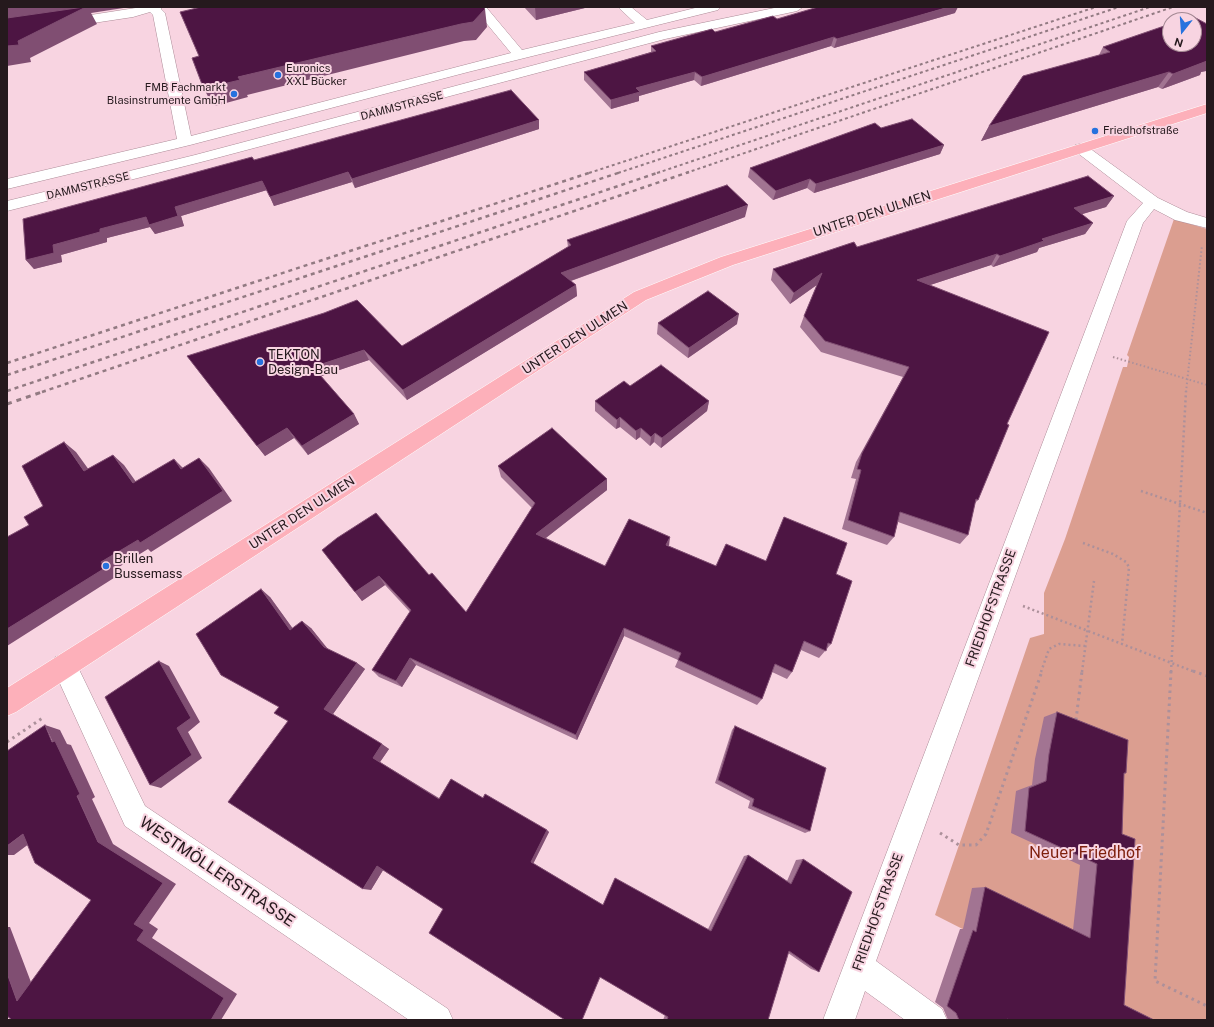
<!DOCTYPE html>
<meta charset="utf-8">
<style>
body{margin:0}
#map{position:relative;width:1214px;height:1027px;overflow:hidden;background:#f8d4e1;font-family:"Public Sans",sans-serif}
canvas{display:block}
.frame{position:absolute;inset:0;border:8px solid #25191d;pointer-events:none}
.north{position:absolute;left:1162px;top:12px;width:40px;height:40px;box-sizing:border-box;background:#f8d4e1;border:1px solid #a48993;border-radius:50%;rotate:197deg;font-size:11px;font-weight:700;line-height:16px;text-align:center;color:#25191d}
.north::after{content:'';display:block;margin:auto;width:14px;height:18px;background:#2672de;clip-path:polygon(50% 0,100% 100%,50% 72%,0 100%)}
</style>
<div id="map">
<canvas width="1214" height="1027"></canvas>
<div class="frame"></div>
<div class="north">N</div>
</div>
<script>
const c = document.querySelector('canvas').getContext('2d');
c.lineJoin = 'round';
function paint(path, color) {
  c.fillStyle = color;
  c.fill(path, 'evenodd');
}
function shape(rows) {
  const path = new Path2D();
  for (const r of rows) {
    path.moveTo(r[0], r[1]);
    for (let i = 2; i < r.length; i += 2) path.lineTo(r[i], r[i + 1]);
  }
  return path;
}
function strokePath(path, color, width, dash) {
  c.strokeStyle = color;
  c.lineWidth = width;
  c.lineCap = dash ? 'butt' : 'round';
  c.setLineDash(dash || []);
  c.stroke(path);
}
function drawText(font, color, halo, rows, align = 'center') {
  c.font = font + ' "Public Sans",sans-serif';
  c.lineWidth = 4;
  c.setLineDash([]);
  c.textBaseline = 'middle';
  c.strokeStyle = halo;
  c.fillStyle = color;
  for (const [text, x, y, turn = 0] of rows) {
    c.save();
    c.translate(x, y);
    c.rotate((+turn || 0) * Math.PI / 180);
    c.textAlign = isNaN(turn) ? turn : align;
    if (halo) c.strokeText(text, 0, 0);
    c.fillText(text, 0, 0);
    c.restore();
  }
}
paint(shape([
 [1174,219,1207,229,1207,1020,1142,1020,935,915,1030,638,1044,634,1044,593,1065,539,1123,367,1127,367,1129,357,1127,355]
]), '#db9e90');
const minor = shape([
 [142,7,162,7,161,9,165,13,191,136,511,53,473,7,486,7,522,50,635,23,618,7,631,7,647,20,699,7,720,7,718,10,468,72,190,145,7,189,7,179,177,139,153,15,150,12,133,17,7,36,7,28,142,7],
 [779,7,803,7,797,11,665,39,205,161,7,211,7,201,195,155,659,32,779,7],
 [1080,144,1085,145,1158,198,1187,212,1207,218,1207,228,1175,220,1154,209,1143,223,876,961,942,1009,947,1020,905,1020,865,991,855,1020,823,1020,1127,221,1143,203,1075,151,1073,148,1075,145,1080,144],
 [64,654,73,657,145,806,448,1009,453,1020,409,1020,125,826,52,666,55,657,64,654]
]);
const major = shape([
 [1207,104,1207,113,733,265,646,300,16,712,7,716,7,688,634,292,721,257,1207,104]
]);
strokePath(minor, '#ac8b97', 1);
strokePath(major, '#fff', 1);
strokePath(shape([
 [1113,357,1207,385],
 [1186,392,1202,245]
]), '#ac909a', 2, [1.5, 2.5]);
strokePath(shape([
 [1141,491,1207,513],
 [1083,543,1113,554,1126,562,1129,567,1122,644],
 [1023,606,1195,672],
 [1041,672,1049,649,1059,644,1085,646],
 [1082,672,1094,581],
 [1171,672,1186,391]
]), '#ac909a', 2.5, [2, 3]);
strokePath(shape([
 [1171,671,1155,981,1207,1006],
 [1193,671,1207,676],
 [1076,720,1082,671],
 [7,742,44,717],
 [940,833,959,845,976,845,986,834,1042,671]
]), '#ac909a', 3, [2.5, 4]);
paint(minor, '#fff');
paint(major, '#fdb0ba');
strokePath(shape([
 [589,173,1096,7],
 [618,173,1119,7],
 [657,173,1150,7],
 [686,173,1173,7]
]), '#927a82', 2, [3, 3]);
strokePath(shape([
 [7,363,592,172],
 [7,375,621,172],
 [7,391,660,172],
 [42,392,689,172]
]), '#927a82', 2.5, [4, 4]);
strokePath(shape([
 [7,404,45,391]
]), '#927a82', 3, [5, 5]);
paint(shape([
 [524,7,589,7,536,20],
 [955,13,834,48,831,46,701,86,694,80,639,96,639,101,611,109,584,80,584,72,651,52,651,46,715,32,777,19],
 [1207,24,1207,70,1206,71,1201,72,1200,75,1162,89,1158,87,981,141,989,126,1099,55,1103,47],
 [539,120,539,129,355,188,352,182,274,206,267,190,181,216,184,226,155,234,150,227,107,238,107,242,61,255,62,262,34,269,26,260,254,160],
 [881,128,944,145,940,154,814,193,807,188,773,200,748,177,750,168],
 [1114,196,1106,207,1082,214,1093,223,1085,234,1039,248,1037,252,993,267,991,265,930,285,1007,424,978,500,975,503,968,535,960,544,898,522,894,537,887,545,842,529,856,479,851,478,856,462,903,377,821,352,800,327,804,316,817,285,790,304,771,280,773,269,857,247],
 [745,217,571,281,576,285,577,296,407,400,369,360,321,376,354,414,359,424,308,455,294,438,265,456,187,356,402,346,568,247,567,240],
 [658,323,737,324,688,358,657,334],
 [630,386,709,401,707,411,661,448,654,442,650,446,640,437,636,440,620,427,616,429,595,411,595,401],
 [498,466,607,479,607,490,546,538,605,566,669,546,716,566,766,561,784,517,836,574,831,644,819,658,801,650,792,672,787,679,772,672,762,699,757,705,675,667,678,660,624,636,577,740,416,665,402,687,379,677,372,670,410,612,385,585,362,601,322,550,429,575,466,612,532,508,501,477],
 [270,597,292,628,311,628,327,649,357,663,365,669,333,714,389,749,380,762,439,798,483,798,549,832,533,864,603,905,708,929,744,856,748,855,787,881,796,860,803,859,819,972,811,969,788,953,768,1020,663,1020,665,1015,600,977,443,909,383,870,371,890,288,721,279,707],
 [1057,712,1126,773,1124,774,1122,834,1124,1005,1154,1020,948,1020,943,1008,935,1002,960,929,963,929,972,888,985,887,1073,930,1080,865,1011,833,1016,791,1032,785,1035,759,1044,717],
 [735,726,810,831,805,833,748,808,750,801,715,783,732,730]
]), '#a27492');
paint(shape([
 [7,7,130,7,91,13,97,24,30,58,31,62,7,66],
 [535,7,589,7,536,20],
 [949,7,958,7,955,13,834,48,837,39],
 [485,9,487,27,476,40,464,41,247,95,248,97,215,106,206,88,238,77],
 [834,37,831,46,701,86,702,77],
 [1207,61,1207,70,1206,71,1201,72,1200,75,1162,89,1173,74],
 [695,72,694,80,639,96,639,101,611,109,611,100,636,88],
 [1169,72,1158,87,981,141,989,126],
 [205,86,214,104,212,104,203,87],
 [539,120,539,129,355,188,352,179],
 [944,145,940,154,814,193,816,184],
 [348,172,352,182,274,206,270,197],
 [810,179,807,188,773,200,776,191],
 [262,181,267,190,181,216,184,226,155,234,150,227,107,238,107,242,61,255,62,262,34,269,26,260,53,245,100,229],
 [1114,196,1106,207,1066,219,1074,208],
 [748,205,745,217,562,284,561,273],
 [1093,223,1085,234,1039,248,1037,252,993,267,1000,256,1042,239],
 [997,254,991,265,912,291,917,280],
 [822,273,818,284,790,304,794,293],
 [576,285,577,296,407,400,403,390],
 [739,314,737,324,688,358,689,348],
 [364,350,369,360,319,377,313,367],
 [709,401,707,411,661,448,662,438],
 [354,414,359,424,308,455,302,446],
 [620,417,620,427,616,429,617,420],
 [287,428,294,438,265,456,257,446],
 [641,428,640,437,636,440,636,431],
 [655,433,654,442,650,446,651,437],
 [64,442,76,452,97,481,84,471],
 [113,455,124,465,144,493,133,483],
 [199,458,209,468,232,501,151,552,148,549,114,570,117,576,7,646,7,629,101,562],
 [174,459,184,469,181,469],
 [607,479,607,490,538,544,536,534],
 [670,537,669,546,666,545],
 [379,576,385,585,362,601,355,592],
 [261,589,270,597,299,637,290,630],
 [302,621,311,628,332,654,324,647],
 [624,628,624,636,577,740,576,735],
 [410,658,416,665,402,687,396,681],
 [159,661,169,666,200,722,188,732,202,758,161,788,150,785,177,728],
 [357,663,365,669,333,714,324,709],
 [45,725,60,730,67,744,71,745,95,797,92,799,113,844,176,884,149,923,158,929,152,938,237,994,221,1020,211,1020,137,940,134,924,98,842],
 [382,744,389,749,380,762,373,758],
 [547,830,549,832,533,864,603,905,531,862],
 [23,834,41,835,14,855,7,855,7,846],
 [377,866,385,867,371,890,363,889],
 [7,927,10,927,37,998,17,1001,7,973]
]), '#804e72');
const building = shape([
 [84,7,86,7,18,41,19,45,7,46,7,18,84,7],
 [201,7,483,7,485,9,473,22,461,24,238,77,240,80,206,88,205,86,203,87,192,58,199,56,180,12,201,7],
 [818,7,949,7,837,39,834,37,702,77,695,72,636,88,640,92,611,100,584,72,656,51,651,46,712,29,715,32,773,16,777,19,818,7],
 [1192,16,1207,24,1207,61,1173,74,1169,72,989,126,1023,76,1110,52,1103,47,1170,24,1170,44,1194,44,1194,20,1181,20,1192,16],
 [511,90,539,120,352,179,348,172,270,197,262,181,175,207,178,216,149,225,146,217,100,229,100,232,53,245,54,253,26,260,23,219,252,157,254,160,511,90],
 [912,119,944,145,816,184,810,179,776,191,750,168,875,123,881,128,912,119],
 [1088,176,1114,196,1074,208,1093,223,1042,239,1044,241,1000,256,997,254,917,280,1049,332,1007,424,1009,425,978,500,976,499,968,535,900,512,894,537,848,520,861,470,857,469,862,453,909,367,825,341,804,316,822,273,794,293,773,269,854,242,857,247,1088,176],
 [727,185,748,205,561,273,576,285,403,390,364,350,313,367,354,414,302,446,287,428,257,446,187,356,324,313,357,300,402,346,571,245,567,240,727,185],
 [708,291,739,314,689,348,658,323,708,291],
 [661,365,709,401,662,438,655,433,651,437,641,428,636,431,620,417,617,420,595,401,624,381,630,386,661,365],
 [552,428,607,479,536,534,605,566,629,519,670,537,666,545,716,566,726,544,766,561,784,517,847,543,836,574,852,581,831,644,828,643,826,651,804,641,792,672,775,664,762,699,678,660,681,653,624,628,576,735,410,658,396,681,372,670,411,610,379,576,355,592,322,550,337,538,376,513,429,575,432,573,466,612,535,503,498,466,552,428],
 [64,442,84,471,113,455,133,483,174,459,181,469,199,458,223,491,140,543,138,540,101,562,105,568,7,629,7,537,29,525,24,517,43,506,22,466,64,442],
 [261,589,290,630,302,621,324,647,357,663,324,709,382,744,373,758,439,799,451,779,483,798,485,794,547,830,531,862,603,905,615,878,711,931,748,855,791,884,803,859,852,892,819,972,789,951,768,1020,667,1020,668,1017,600,977,582,1020,565,1020,429,933,443,909,377,866,363,889,228,802,288,721,274,713,279,707,221,675,196,634,261,589],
 [159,661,191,718,177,728,192,755,150,785,105,697,159,661],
 [1057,712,1128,740,1126,773,1124,773,1122,834,1135,839,1124,1005,1154,1020,1009,1020,1007,1019,1007,1020,959,1020,956,1013,947,1006,973,930,976,932,985,887,1090,938,1097,864,1025,831,1029,788,1046,781,1049,754,1057,712],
 [45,725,52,742,55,741,80,794,77,796,98,842,163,883,134,924,144,930,137,940,224,998,211,1020,12,1020,7,1016,7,973,17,1001,91,900,35,863,23,834,7,846,7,751,45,725],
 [735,726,826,768,810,831,752,806,754,799,718,780,735,726]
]);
paint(building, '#4d1543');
strokePath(building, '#804e72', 1);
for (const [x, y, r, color] of [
 [278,75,4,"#2672de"],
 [234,94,4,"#2672de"],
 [1095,131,4,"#2672de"],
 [260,362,4,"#2672de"],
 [106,566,4,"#2672de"]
]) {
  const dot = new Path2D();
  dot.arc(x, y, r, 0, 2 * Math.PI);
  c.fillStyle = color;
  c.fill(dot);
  strokePath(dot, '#f8d4e1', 1.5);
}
drawText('11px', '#25191d', '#f8d4e1', [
 ["Euronics",286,69],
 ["XXL Bücker",286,82],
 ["FMB Fachmarkt",226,88,"right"],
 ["Blasinstrumente GmbH",226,101,"right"],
 ["Friedhofstraße",1103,131]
], 'left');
drawText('11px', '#25191d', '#f8d4e1', [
 ["DAMMSTRASSE",402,106,-15],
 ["DAMMSTRASSE",88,186,-14]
]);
drawText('13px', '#25191d', '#f8d4e1', [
 ["UNTER DEN ULMEN",872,214,-18],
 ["UNTER DEN ULMEN",575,338,-33],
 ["UNTER DEN ULMEN",302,513,-33],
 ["FRIEDHOFSTRASSE",991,608,-70],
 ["FRIEDHOFSTRASSE",878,912,-70]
]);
drawText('13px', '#25191d', '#f8d4e1', [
 ["TEKTON",268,355],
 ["Design-Bau",268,370],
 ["Brillen",114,559],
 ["Bussemass",114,574]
], 'left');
drawText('16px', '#7e1f0c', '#f8d4e1', [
 ["Neuer Friedhof",1085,853]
]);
drawText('16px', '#25191d', '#f8d4e1', [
 ["WESTMÖLLERSTRASSE",217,872,34]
]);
</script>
